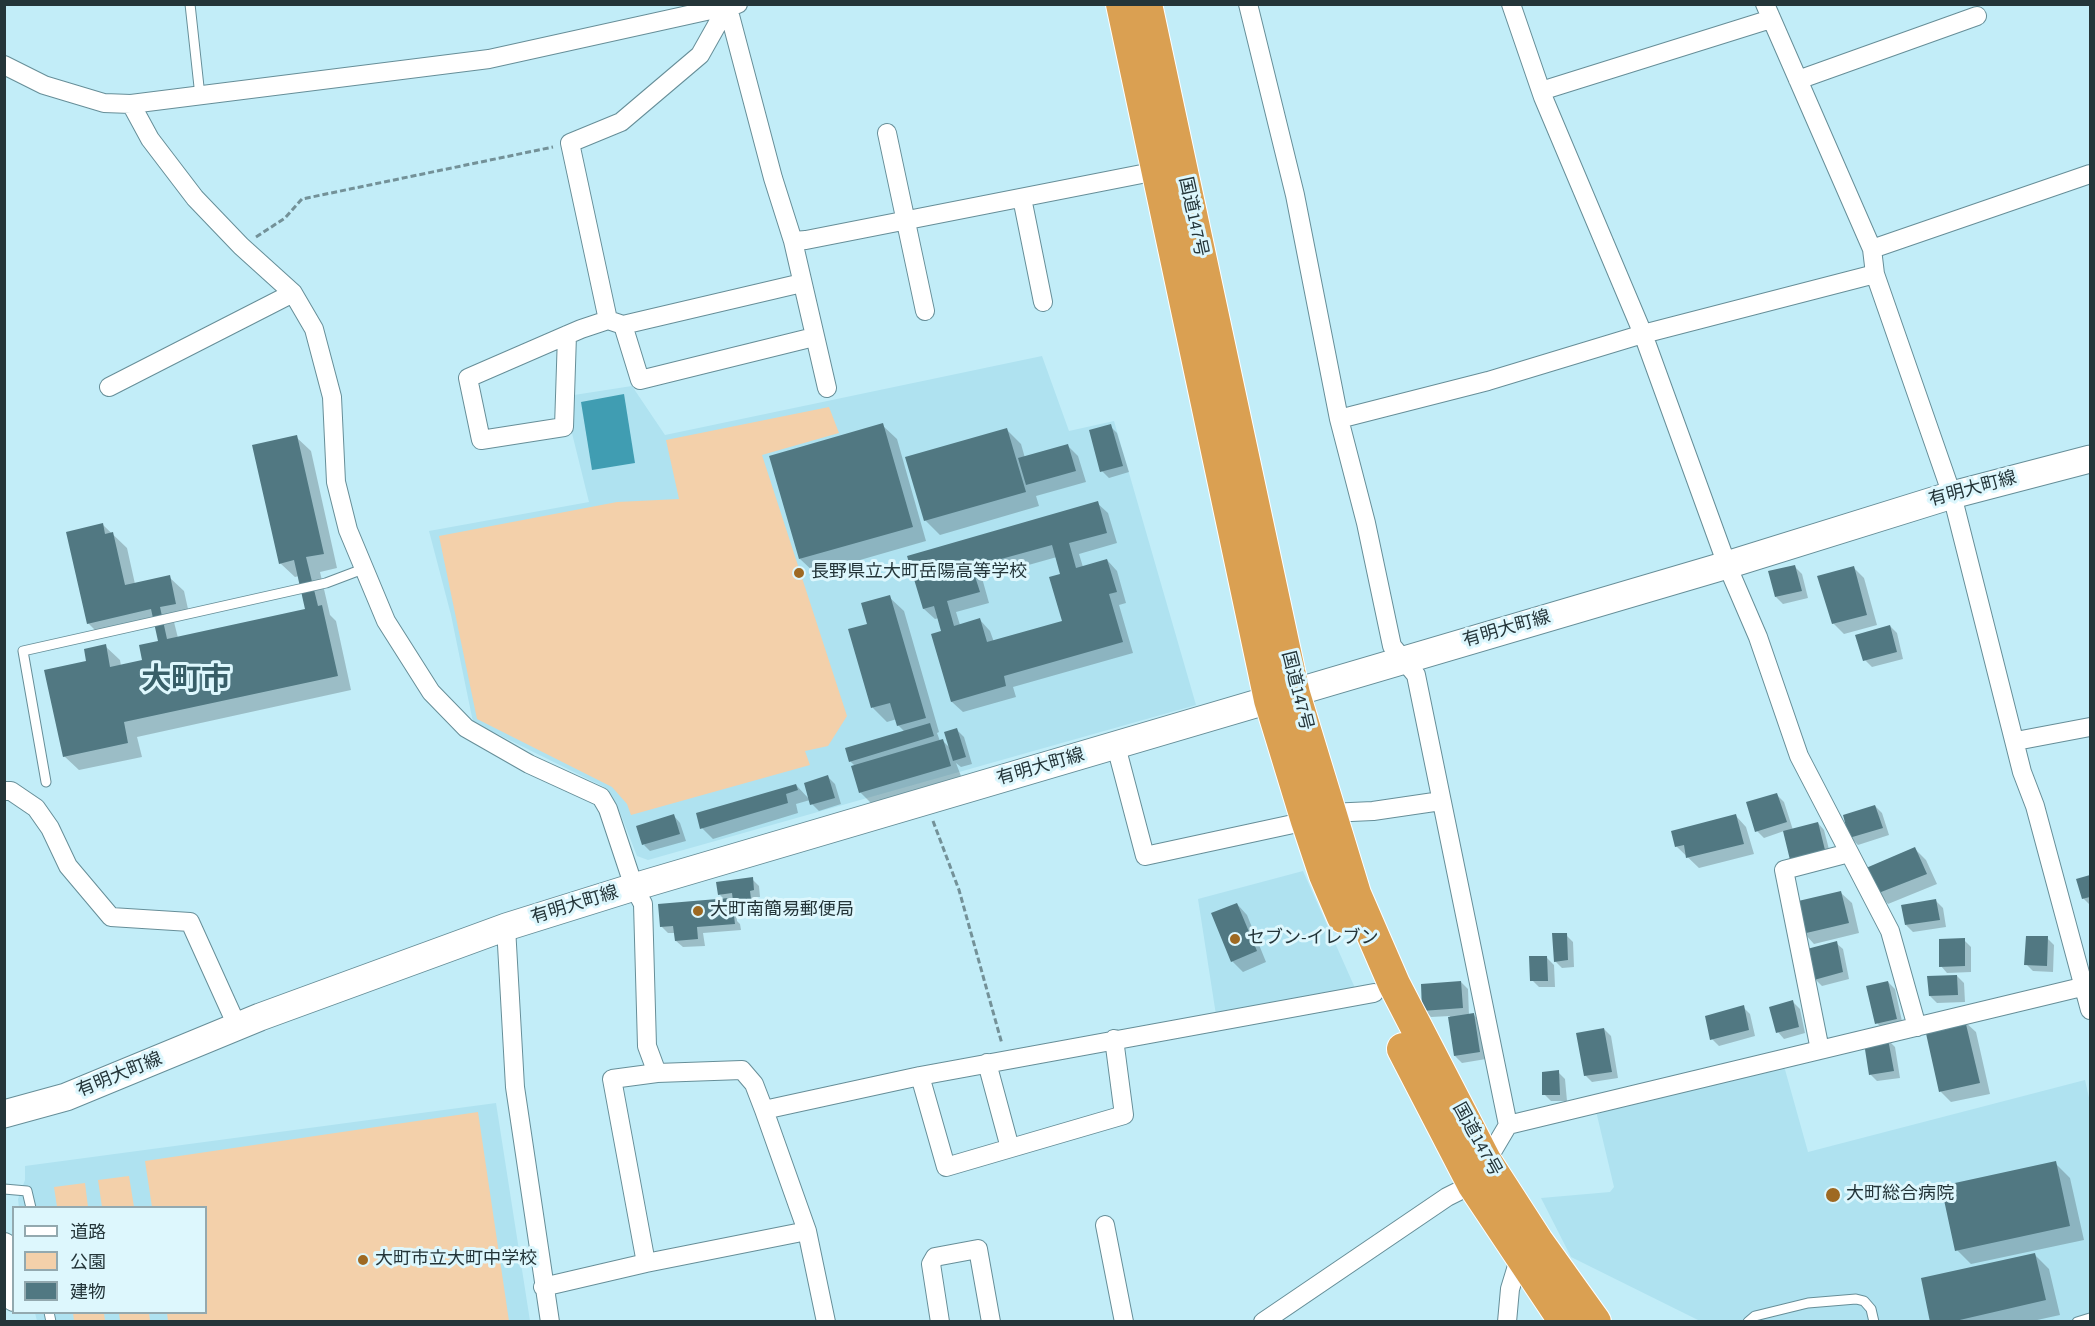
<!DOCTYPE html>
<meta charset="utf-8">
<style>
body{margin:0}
#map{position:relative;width:2095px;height:1326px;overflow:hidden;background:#c2edf8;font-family:"Source Sans 3","Noto Sans JP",sans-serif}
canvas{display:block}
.frame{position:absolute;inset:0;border:6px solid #243539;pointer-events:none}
.legend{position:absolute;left:12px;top:1206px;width:195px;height:108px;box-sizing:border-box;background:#ddf7fd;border:2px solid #93a9af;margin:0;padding:8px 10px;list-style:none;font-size:18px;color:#243539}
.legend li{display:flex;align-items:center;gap:12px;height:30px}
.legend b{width:30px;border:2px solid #93a9af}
</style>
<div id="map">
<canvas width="2095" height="1326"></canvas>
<div class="frame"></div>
<ul class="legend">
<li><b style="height:8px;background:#fff"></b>道路</li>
<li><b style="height:16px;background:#f3d0aa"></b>公園</li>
<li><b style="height:16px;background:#517882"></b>建物</li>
</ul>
</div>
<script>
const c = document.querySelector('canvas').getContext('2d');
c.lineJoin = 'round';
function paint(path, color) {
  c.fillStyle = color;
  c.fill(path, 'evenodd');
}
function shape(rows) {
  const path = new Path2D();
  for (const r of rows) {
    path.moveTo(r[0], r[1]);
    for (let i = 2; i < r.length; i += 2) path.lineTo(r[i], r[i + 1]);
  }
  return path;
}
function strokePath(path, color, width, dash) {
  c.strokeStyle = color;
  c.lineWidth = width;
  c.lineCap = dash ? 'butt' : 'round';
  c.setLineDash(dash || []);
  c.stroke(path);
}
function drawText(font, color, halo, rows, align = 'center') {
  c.font = font + ' "Source Sans 3","Noto Sans JP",sans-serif';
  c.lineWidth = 6;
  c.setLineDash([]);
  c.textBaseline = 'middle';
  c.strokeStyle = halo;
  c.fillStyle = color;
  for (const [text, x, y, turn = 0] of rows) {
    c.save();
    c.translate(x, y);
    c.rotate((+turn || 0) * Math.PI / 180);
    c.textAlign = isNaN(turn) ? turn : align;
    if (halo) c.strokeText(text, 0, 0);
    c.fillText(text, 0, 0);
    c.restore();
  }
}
paint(shape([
 [1042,356,1069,431,1114,421,1196,705,648,860,637,856,617,805,604,787,473,722,451,615,429,531,589,502,569,421,574,395,632,386,665,435],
 [1303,871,1355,988,1216,1015,1198,899],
 [1784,1066,1808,1152,2085,1080,2090,1102,2090,1321,1700,1321,1571,1257,1541,1198,1610,1192,1614,1187,1596,1111],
 [496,1103,530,1321,37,1321,35,1313,206,1312,206,1208,19,1208,18,1199,25,1180,25,1166]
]), '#afe2f0');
paint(shape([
 [829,407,839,433,762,455,847,716,828,746,805,751,810,765,631,815,627,804,612,787,477,719,439,536,617,502,679,499,666,440],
 [478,1112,509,1321,168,1321,167,1313,206,1312,206,1208,152,1207,145,1161],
 [129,1176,134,1207,102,1207,98,1180],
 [85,1183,88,1207,57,1207,54,1187],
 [73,1313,104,1313,105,1321,74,1321],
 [119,1313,149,1313,150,1321,120,1321]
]), '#f3d0aa');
paint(shape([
 [624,394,635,463,592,470,581,402]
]), '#409db2');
paint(shape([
 [882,425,897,439,926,541,815,573,800,559],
 [1110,426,1117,433,1129,472,1109,478,1102,471],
 [1007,430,1021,444,1025,458,1067,445,1078,456,1086,482,1036,496,1039,506,940,535,925,520],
 [296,437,311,451,337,568,320,572,330,615,336,621,351,690,137,737,142,757,79,770,64,756,88,662,105,646,120,660,121,666,144,661,160,642,156,626,103,638,88,623,103,525,127,548,135,584,169,577,184,591,190,618,174,622,178,638,307,610,299,576,295,577,280,563],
 [1097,503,1108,513,1117,543,1079,554,1083,567,1107,560,1117,571,1126,603,1119,605,1133,653,1013,687,1016,697,963,712,952,702,943,632,939,618,935,619,924,609,909,557],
 [1057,557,1062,575,1064,622,994,642,990,631,980,620,960,625,956,612,989,603,982,578],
 [1795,567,1802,574,1808,598,1783,604,1776,597],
 [1853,567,1864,578,1877,625,1844,634,1833,623],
 [889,597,904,611,939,732,937,733,940,741,942,740,951,749,957,730,964,737,972,764,961,767,956,763,961,776,871,803,860,792,855,766,850,761,905,732,898,725,897,719,887,722,873,708,869,625],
 [1890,626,1897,633,1903,659,1872,667,1865,660],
 [828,777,835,784,841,804,819,811,812,804,810,800,796,804,798,813,713,839,702,828,796,785,810,800],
 [1777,795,1784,802,1793,830,1818,823,1824,830,1832,861,1784,831,1764,838,1757,831],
 [1875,806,1882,813,1889,835,1858,845,1851,838],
 [674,816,680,823,686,841,650,851,644,845],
 [1736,816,1746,827,1754,854,1699,868,1676,846],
 [1915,849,1926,860,1937,884,1888,904,1878,893],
 [2090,876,2090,905,2083,898,2077,880],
 [752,879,759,886,760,897,756,897,758,913,742,916,736,909,737,921,740,924,741,930,703,933,705,946,683,947,676,941,675,933,668,933,661,926,725,900,720,895],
 [1841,893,1852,903,1859,933,1814,944,1804,933],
 [1936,901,1943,908,1946,927,1913,932,1906,925],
 [1237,904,1247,915,1266,962,1243,972,1232,961],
 [1566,935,1573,942,1574,967,1562,968,1555,961],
 [2047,938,2054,945,2053,972,2033,971,2026,964],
 [1964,940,1971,947,1971,972,1947,973,1941,966],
 [1836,943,1843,949,1849,979,1822,986,1815,979],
 [1547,958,1554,965,1555,987,1539,987,1532,980],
 [1957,976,1964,983,1965,1002,1937,1003,1930,996],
 [1461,982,1468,989,1469,1016,1474,1015,1481,1022,1486,1059,1462,1063,1455,1056,1450,1016,1431,1017,1424,1010],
 [1888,982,1895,989,1903,1026,1884,1030,1877,1023],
 [1793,1002,1800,1009,1805,1033,1784,1039,1778,1032],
 [1743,1007,1750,1014,1755,1036,1719,1046,1712,1039],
 [1965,1022,1976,1032,1990,1094,1951,1102,1941,1092],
 [1604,1029,1611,1036,1618,1078,1592,1082,1585,1075],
 [1888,1040,1895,1047,1900,1078,1877,1081,1870,1074],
 [1558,1072,1565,1079,1567,1101,1551,1101,1544,1094],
 [2055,1163,2070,1178,2084,1240,1971,1264,1957,1250],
 [2035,1255,2049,1269,2060,1315,2028,1322,1932,1322]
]), '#0003');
paint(shape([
 [883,423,913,527,799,559,769,456],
 [1111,424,1123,466,1100,472,1089,430],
 [1007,428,1026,492,924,521,905,457],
 [297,435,324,554,306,557,318,606,322,605,338,676,124,722,128,743,63,757,44,670,86,661,84,649,106,644,110,667,142,660,139,645,158,641,151,609,87,624,66,532,103,523,105,534,113,532,125,585,170,575,176,604,160,607,167,639,305,609,294,560,279,564,252,445],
 [1068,444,1076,471,1026,485,1018,458],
 [1098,501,1107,533,1069,543,1076,568,1107,559,1117,592,1109,594,1123,642,1004,676,1006,686,951,702,931,634,941,631,934,606,923,609,907,556],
 [1052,545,1060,574,1049,577,1062,621,987,642,980,618,954,626,947,601,980,592,972,567],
 [1795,565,1802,591,1775,597,1768,571],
 [1854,566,1867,615,1832,624,1817,576],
 [890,595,926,718,897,726,890,703,871,708,848,629,867,624,861,603],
 [1890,625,1897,652,1863,661,1855,635],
 [930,723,934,736,849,762,845,748],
 [957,728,966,757,953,761,944,732],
 [943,739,951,766,859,793,851,766],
 [828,775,835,798,810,805,804,783],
 [796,784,798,790,786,794,788,803,700,829,696,813],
 [1777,793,1787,822,1755,832,1746,802],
 [1875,805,1883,828,1849,838,1843,815],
 [674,814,680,834,642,845,636,826],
 [1736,814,1744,844,1686,858,1684,845,1675,847,1671,831],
 [1818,822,1826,854,1791,864,1783,831],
 [1915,847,1927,874,1876,894,1866,868],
 [2090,875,2090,897,2082,899,2076,879],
 [753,877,754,890,750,891,752,907,734,909,732,893,718,895,716,882],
 [1841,891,1849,923,1802,934,1794,902],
 [729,898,731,916,734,916,735,924,697,927,698,939,675,941,673,926,660,927,658,904],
 [1936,899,1940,920,1905,925,1901,905],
 [1237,903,1257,951,1231,962,1211,913],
 [1552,933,1567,933,1568,960,1554,962],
 [2026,936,2048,936,2047,966,2024,965],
 [1965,938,1965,966,1939,967,1939,939],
 [1837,941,1843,972,1814,980,1807,949],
 [1529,956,1547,956,1548,981,1530,981],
 [1957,975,1958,995,1929,996,1927,976],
 [1461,981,1463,1008,1422,1011,1421,984],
 [1888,981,1897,1019,1875,1024,1866,986],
 [1793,1000,1799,1027,1776,1033,1769,1007],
 [1744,1005,1749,1030,1710,1040,1705,1016],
 [1474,1013,1480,1052,1454,1056,1448,1017],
 [1965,1020,1980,1083,1939,1092,1925,1029],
 [1604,1028,1612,1072,1584,1076,1576,1033],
 [1888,1039,1894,1071,1869,1075,1864,1043],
 [1559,1070,1560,1095,1542,1095,1542,1072],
 [2056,1161,2070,1226,1955,1251,1941,1186],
 [2035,1253,2046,1300,1951,1322,1930,1322,1921,1278]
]), '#517882');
const service = shape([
 [190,4,200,96],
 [46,782,23,651,326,583,363,569],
 [4,1189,27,1191,31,1208],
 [49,1312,51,1322],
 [1748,1322,1755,1316,1808,1303,1856,1299,1864,1301,1871,1309,1874,1322],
 [2077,1322,2090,1318]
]);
const minor = shape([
 [727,4,773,178,793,241,827,388],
 [1248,4,1295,195,1339,419,1366,523,1392,646,1416,675,1508,1125,1473,1184,1447,1197,1263,1322],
 [1511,4,1543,97,1643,334,1727,565,1758,637,1799,756,1890,931,1917,1027],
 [4,65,44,85,104,103,131,104,489,59,738,4],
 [1798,80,1977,16],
 [1541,91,1771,19],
 [131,104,150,139,195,198,241,246,293,293,314,329,332,397,336,482,348,530,386,621,431,692,466,728,529,764,601,797,608,809,634,887,643,904,647,1046,657,1073],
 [887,133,925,311],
 [1022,198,1043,302],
 [793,241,806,240,1157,171],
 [1872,249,2090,174],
 [1875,274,1952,495,2022,772,2035,806,2090,1010],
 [608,320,570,143,621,122,700,55,727,7],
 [623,325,640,380,814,337],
 [567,335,564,427,481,440,468,378,567,335,581,329,608,320,623,325,802,283],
 [109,387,293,293],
 [1339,419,1488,381,1643,334,1875,274,1872,249,1765,4],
 [2016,741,2090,727],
 [1116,746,1145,856,1307,821],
 [4,791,11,791,36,808,50,828,68,866,111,917,190,922,238,1028],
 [1329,813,1373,811,1441,801],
 [506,927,515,1087,550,1322],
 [1820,1050,1784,870,1849,853],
 [987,1063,1010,1148],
 [920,1076,946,1167,1124,1115,1114,1039],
 [764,1110,920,1076,1374,993],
 [1508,1125,2090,985],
 [1105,1225,1124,1322],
 [646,1263,612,1079,657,1073,742,1070,754,1084,764,1110,807,1231,826,1322],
 [543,1287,646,1263,807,1231],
 [940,1322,931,1264,935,1257,978,1249,991,1322],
 [1507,1322,1510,1289,1521,1253]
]);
const tertiary = shape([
 [4,1245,14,1299]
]);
const secondary = shape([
 [4,1114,66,1097,260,1017,506,927,634,887,1727,565,1952,495,2090,459]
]);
const trunk = shape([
 [1122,4,1270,700,1307,821,1325,875,1343,917],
 [1146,4,1294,694,1355,894,1394,984,1486,1162,1537,1241,1595,1322],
 [1403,1049,1473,1184,1565,1322]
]);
strokePath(service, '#668e98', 11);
strokePath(minor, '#668e98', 20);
strokePath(tertiary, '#668e98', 26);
strokePath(secondary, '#668e98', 29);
strokePath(trunk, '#fff', 34);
strokePath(shape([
 [256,237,285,218,302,199,553,147],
 [933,821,959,890,1002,1044]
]), '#739198', 3, [6, 3]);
strokePath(service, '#fff', 9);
strokePath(minor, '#fff', 18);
strokePath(tertiary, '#fff', 24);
strokePath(secondary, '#fff', 27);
strokePath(trunk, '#daa052', 32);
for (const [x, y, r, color] of [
 [799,573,6,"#9e6922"],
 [698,911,6,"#9e6922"],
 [1235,939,6,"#9e6922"],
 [1833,1195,8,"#9e6922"],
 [363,1260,6,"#9e6922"]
]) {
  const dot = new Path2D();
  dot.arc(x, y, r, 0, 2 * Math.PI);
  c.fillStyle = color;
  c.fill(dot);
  strokePath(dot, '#ddf7fd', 2);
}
drawText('18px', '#243539', '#ddf7fd', [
 ["国道147号",1192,217,78],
 ["有明大町線",1973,490,-15],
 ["有明大町線",1507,630,-16],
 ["国道147号",1296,691,76],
 ["有明大町線",1041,768,-16],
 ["有明大町線",575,906,-17],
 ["有明大町線",120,1076,-22],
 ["国道147号",1476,1140,61]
]);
drawText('18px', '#243539', '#ddf7fd', [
 ["長野県立大町岳陽高等学校",811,573],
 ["大町南簡易郵便局",710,911],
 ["セブン-イレブン",1247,939],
 ["大町総合病院",1846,1195],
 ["大町市立大町中学校",375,1260]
], 'left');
drawText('bold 30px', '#375e67', '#ddf7fd', [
 ["大町市",186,682]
]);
</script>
